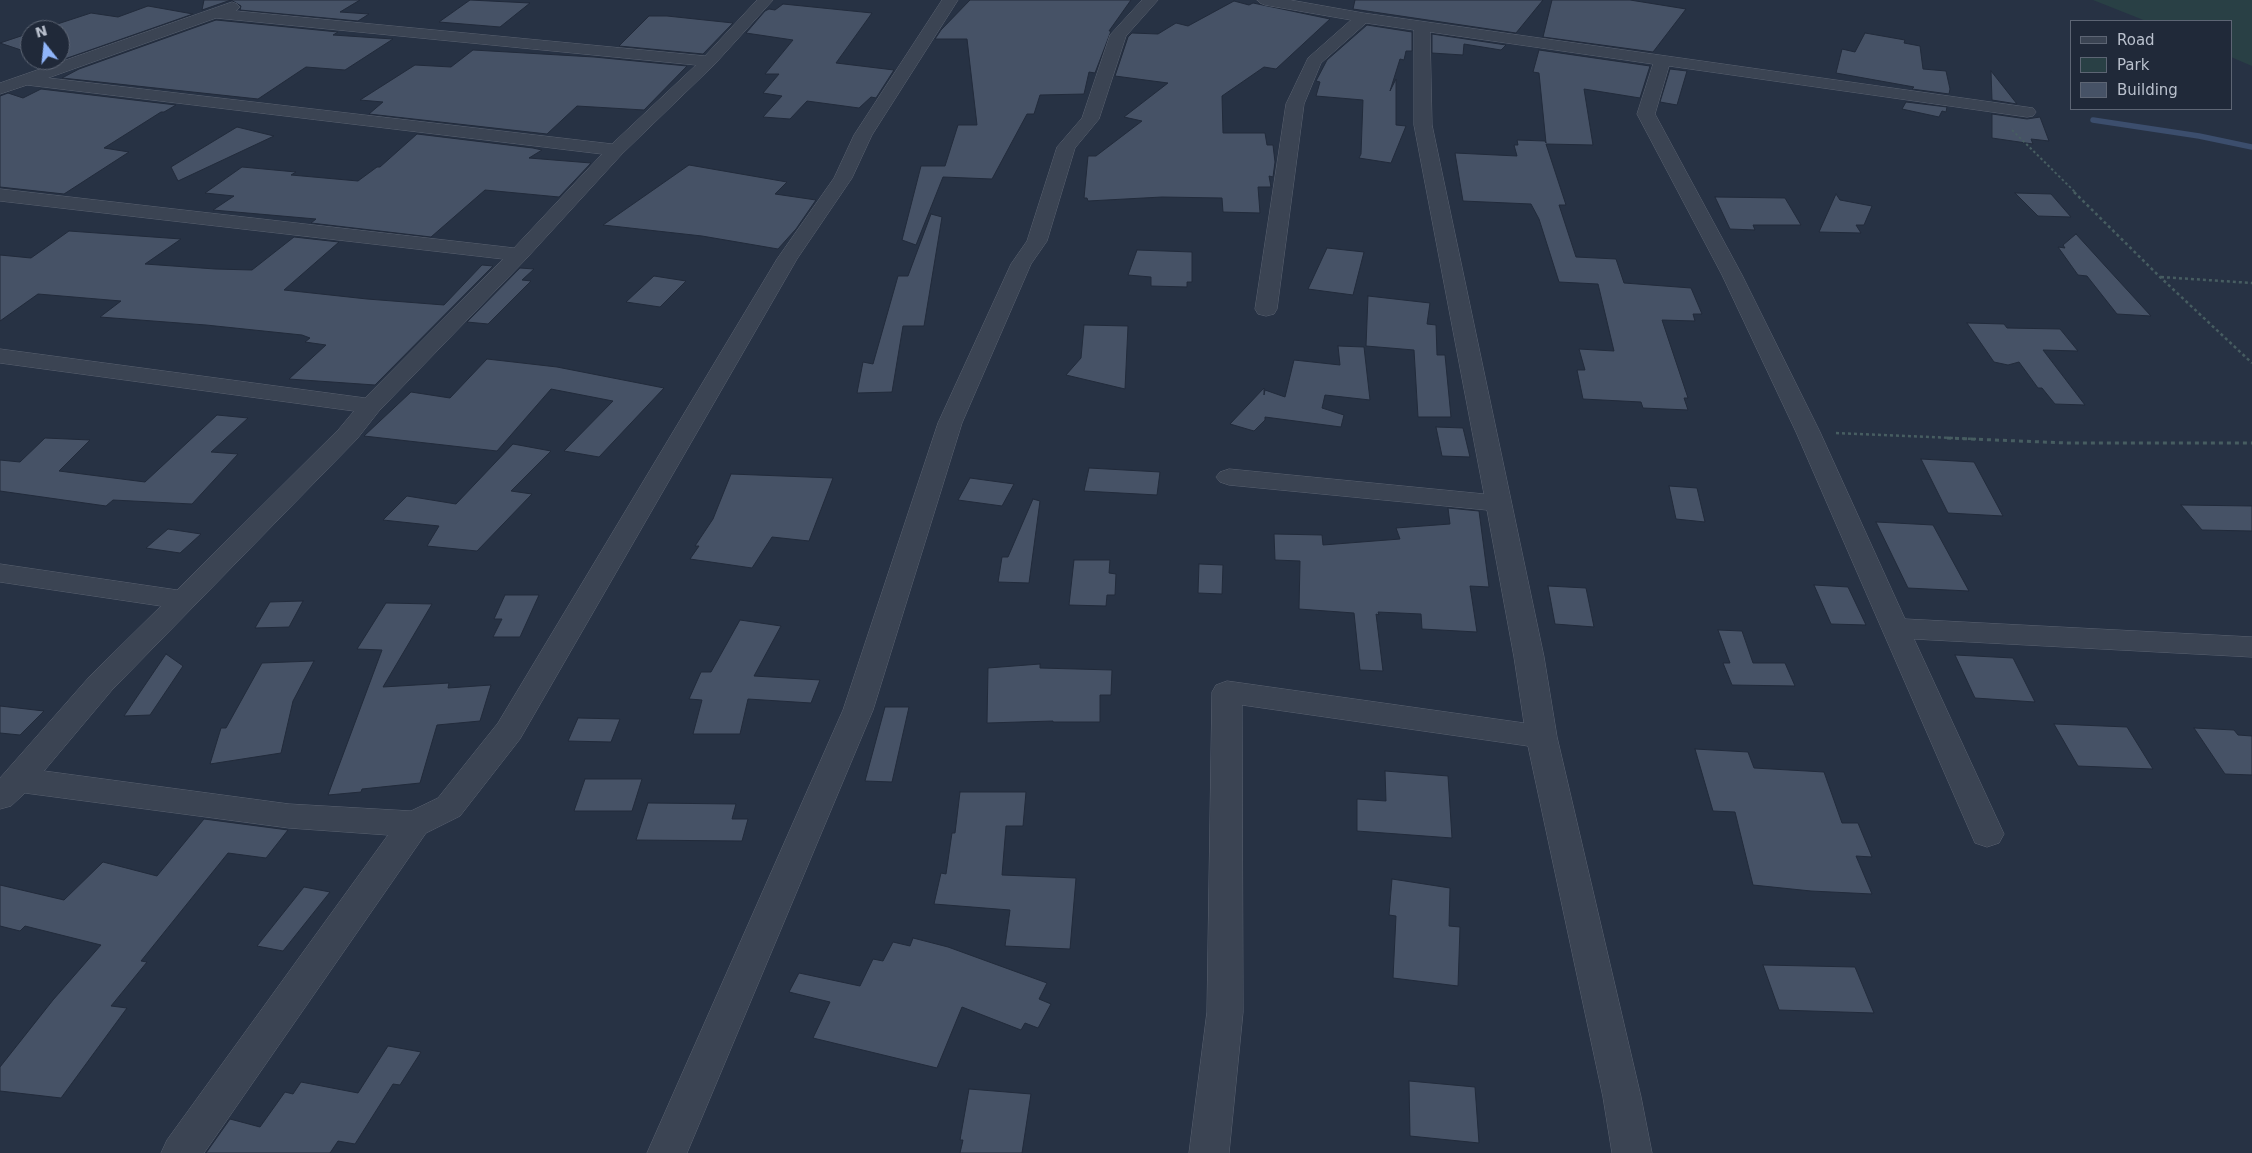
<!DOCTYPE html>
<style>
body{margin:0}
#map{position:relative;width:2252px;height:1153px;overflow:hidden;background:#273244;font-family:"DejaVu Sans",sans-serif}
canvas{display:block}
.legend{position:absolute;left:2070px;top:20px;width:162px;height:90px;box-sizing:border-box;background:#202939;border:1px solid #5d6574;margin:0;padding:6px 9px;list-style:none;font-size:15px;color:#b9c0cd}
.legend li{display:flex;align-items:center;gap:10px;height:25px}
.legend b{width:25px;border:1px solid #5d6574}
.north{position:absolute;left:20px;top:20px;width:50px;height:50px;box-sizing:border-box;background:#202939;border:1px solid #5d6574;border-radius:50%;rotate:344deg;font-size:14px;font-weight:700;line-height:20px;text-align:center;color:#b9c0cd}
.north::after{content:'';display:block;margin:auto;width:18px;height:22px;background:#90b5fa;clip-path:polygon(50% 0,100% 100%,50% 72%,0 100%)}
</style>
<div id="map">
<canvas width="2252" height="1153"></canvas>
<ul class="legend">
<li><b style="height:6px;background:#3b4453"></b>Road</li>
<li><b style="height:14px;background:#294045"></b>Park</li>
<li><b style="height:14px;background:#465266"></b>Building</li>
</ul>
<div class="north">N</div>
</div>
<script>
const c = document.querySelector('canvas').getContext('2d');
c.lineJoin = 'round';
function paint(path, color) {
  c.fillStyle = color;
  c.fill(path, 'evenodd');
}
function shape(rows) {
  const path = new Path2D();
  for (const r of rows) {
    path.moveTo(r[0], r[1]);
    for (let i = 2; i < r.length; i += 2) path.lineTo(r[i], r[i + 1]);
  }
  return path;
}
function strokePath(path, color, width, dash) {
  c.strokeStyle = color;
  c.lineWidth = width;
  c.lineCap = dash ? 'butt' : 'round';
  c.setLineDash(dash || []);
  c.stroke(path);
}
paint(shape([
 [2093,0,2252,0,2252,66,2231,57,2231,21,2146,21]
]), '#294045');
strokePath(shape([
 [2093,120,2199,136,2252,147]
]), '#3c4e6d', 5.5);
const building = shape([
 [204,0,360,0,340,12,369,14,358,21,240,10,241,6,231,0,202,10,204,0],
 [470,0,530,3,500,27,439,22,470,0],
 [970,0,1131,0,1109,31,1111,31,1095,73,1089,72,1084,94,1040,95,1034,114,1027,114,992,179,943,177,916,245,902,240,921,166,945,166,958,125,977,125,967,39,935,39,941,30,970,0],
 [1355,0,1543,0,1516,33,1353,9,1355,0],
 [1552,0,1630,0,1686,9,1653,52,1543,37,1552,0],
 [1234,1,1249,5,1253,3,1330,19,1276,69,1264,67,1222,96,1223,133,1265,133,1267,145,1273,145,1275,162,1273,177,1269,176,1271,187,1258,187,1260,213,1223,212,1222,198,1162,197,1088,201,1087,198,1084,198,1088,156,1096,156,1142,121,1124,117,1168,83,1115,76,1128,37,1132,33,1158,34,1176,23,1188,26,1234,1],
 [783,4,872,13,836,63,894,70,876,98,871,97,859,108,807,101,790,119,763,117,782,96,763,93,779,74,765,74,793,40,746,33,765,11,769,9,775,10,783,4],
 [148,6,193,14,56,62,51,60,60,60,60,30,39,30,91,13,118,17,148,6],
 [649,16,667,16,733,23,703,54,619,46,649,16],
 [216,20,338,32,333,35,393,39,345,70,306,67,258,99,62,78,79,69,216,20],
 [1367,25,1412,32,1412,51,1406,51,1404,60,1400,59,1390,91,1396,79,1396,125,1406,126,1391,163,1359,158,1361,154,1363,100,1316,96,1320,82,1316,81,1327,60,1367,25],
 [30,33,30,53,0,43,30,33],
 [1865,33,1905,40,1904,43,1920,46,1923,69,1946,71,1950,89,1949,94,1912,89,1914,87,1836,73,1842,49,1855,52,1865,33],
 [1432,34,1506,45,1501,50,1464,44,1463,55,1432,53,1432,34],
 [473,50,594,57,687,66,644,110,577,106,547,134,369,114,383,102,360,100,415,65,451,67,473,50],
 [1539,50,1650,66,1640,98,1584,89,1593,145,1546,144,1566,205,1559,205,1576,257,1616,259,1624,283,1691,288,1702,314,1693,314,1695,321,1662,320,1688,398,1684,398,1688,410,1643,408,1641,402,1583,399,1577,370,1585,370,1579,349,1614,351,1598,284,1559,282,1539,219,1531,204,1463,201,1455,153,1517,156,1514,145,1518,145,1517,140,1545,141,1546,143,1539,73,1533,72,1539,50],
 [1670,69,1687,71,1677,105,1660,102,1670,69],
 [1991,71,2017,104,1992,100,1991,71],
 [41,89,176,105,164,112,161,112,104,148,129,152,64,194,0,187,0,96,8,93,23,98,41,89],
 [1906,102,1947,107,1946,112,1942,111,1939,117,1902,109,1906,102],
 [1992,114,2027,119,2040,117,2049,141,2031,139,2033,144,1992,138,1992,114],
 [237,127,274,136,178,181,171,167,237,127],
 [417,134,533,148,542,150,529,158,591,163,559,197,485,190,431,237,311,223,316,219,213,210,234,196,205,193,242,167,296,172,291,175,358,181,377,167,380,167,417,134],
 [689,165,787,182,775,194,816,200,796,229,778,249,702,236,603,225,689,165],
 [2015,193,2051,194,2071,217,2038,216,2015,193],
 [1836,194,1840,200,1872,206,1864,225,1856,225,1861,233,1819,232,1836,194],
 [1715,197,1785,198,1801,225,1753,225,1755,230,1730,229,1715,197],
 [931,214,942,217,924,326,903,326,892,392,857,393,863,362,873,364,898,276,908,276,931,214],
 [69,231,181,239,145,264,215,269,252,270,294,237,339,242,284,290,367,299,444,305,482,265,493,266,375,385,289,379,326,345,305,342,310,338,302,335,206,325,100,317,121,301,38,294,0,321,0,255,31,258,69,231],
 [2076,234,2107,268,2151,316,2117,314,2087,276,2078,275,2058,247,2065,248,2063,245,2076,234],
 [1327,248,1364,252,1353,295,1308,289,1327,248],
 [1137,250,1192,252,1192,282,1187,282,1187,287,1151,286,1151,277,1128,275,1137,250],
 [520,268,534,269,522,280,531,281,488,324,467,322,520,268],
 [654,276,686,281,660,307,626,302,654,276],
 [1368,296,1430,303,1427,324,1436,325,1437,355,1445,355,1451,417,1418,417,1414,350,1366,346,1368,296],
 [1967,323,2004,324,2007,328,2060,329,2078,351,2043,350,2085,405,2055,404,2042,388,2038,388,2019,362,2008,365,1994,362,1967,323],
 [1084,325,1128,326,1125,389,1066,375,1081,358,1084,325],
 [1338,346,1364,347,1370,400,1325,395,1322,408,1344,415,1341,427,1265,417,1265,420,1254,431,1230,424,1264,388,1264,395,1265,390,1285,397,1294,360,1340,365,1338,346],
 [487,359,557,367,664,388,599,457,564,451,613,401,551,389,497,451,364,436,411,392,450,398,487,359],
 [217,415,248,418,211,452,238,454,192,504,113,500,106,506,0,491,0,460,20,462,45,438,90,440,59,471,145,482,217,415],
 [1436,427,1463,428,1470,457,1442,456,1436,427],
 [513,444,551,451,511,491,532,494,477,551,427,546,439,526,383,520,407,496,456,504,513,444],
 [1921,459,1974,462,2003,516,1948,513,1921,459],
 [1089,468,1160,472,1157,495,1084,491,1089,468],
 [731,474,833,478,809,541,772,537,752,568,690,559,699,546,695,546,713,519,731,474],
 [970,478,1014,484,1002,506,958,500,970,478],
 [1669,486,1697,488,1705,522,1676,519,1669,486],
 [1033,499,1040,501,1029,583,998,582,1002,557,1008,557,1033,499],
 [2181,505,2252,506,2252,531,2202,530,2181,505],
 [1448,508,1479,511,1489,587,1470,586,1477,632,1422,629,1421,614,1378,612,1379,615,1376,614,1383,671,1360,670,1354,613,1299,609,1300,561,1275,560,1274,534,1322,535,1323,545,1400,539,1396,528,1450,524,1448,508],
 [1876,522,1933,525,1969,591,1908,588,1876,522],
 [168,529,201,534,180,553,146,548,168,529],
 [1074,560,1110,560,1109,573,1116,574,1115,595,1107,595,1106,606,1069,605,1074,560],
 [1199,564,1223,565,1222,594,1198,593,1199,564],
 [1814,585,1848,587,1866,625,1831,624,1814,585],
 [1548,586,1586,588,1594,627,1555,624,1548,586],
 [505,595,539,595,520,637,493,637,502,619,494,619,505,595],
 [303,601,289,627,255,628,270,602,303,601],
 [386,603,432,604,383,687,449,683,448,688,491,685,480,721,437,725,420,783,362,789,361,792,328,795,382,650,357,649,386,603],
 [740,620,781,626,754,676,820,680,811,703,748,699,740,734,693,734,702,700,689,699,701,672,711,672,740,620],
 [1718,630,1742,631,1753,663,1785,663,1795,686,1732,685,1723,663,1730,663,1718,630],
 [166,654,183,666,150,715,124,716,166,654],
 [1955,655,2013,658,2035,702,1975,698,1955,655],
 [314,661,293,701,281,753,210,764,221,728,226,728,262,663,314,661],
 [1040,664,1040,668,1112,670,1111,695,1100,695,1100,722,1053,722,1053,721,987,723,988,668,1040,664],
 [0,706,44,711,20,735,0,733,0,706],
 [885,707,909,707,892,782,865,781,885,707],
 [578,718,620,719,611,742,568,741,578,718],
 [2054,724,2127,727,2153,769,2078,766,2054,724],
 [2194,728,2234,730,2238,735,2252,736,2252,775,2225,774,2194,728],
 [1695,749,1748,752,1754,768,1824,772,1842,823,1858,823,1872,857,1856,856,1872,894,1811,891,1753,885,1735,812,1713,811,1695,749],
 [1385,771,1448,776,1452,838,1357,831,1357,799,1386,801,1385,771],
 [585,779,642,779,632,811,574,811,585,779],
 [960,792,1026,792,1023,826,1006,826,1002,875,1076,878,1070,949,1005,946,1010,910,934,904,941,873,946,874,952,833,955,833,960,792],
 [648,803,736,804,732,819,748,819,742,841,636,840,648,803],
 [204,819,288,830,266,858,228,853,141,961,147,962,111,1006,127,1008,61,1098,0,1091,0,1067,53,1000,101,945,25,926,20,931,0,926,0,885,64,900,103,862,157,876,204,819],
 [1392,879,1450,888,1449,926,1460,927,1458,986,1393,978,1396,916,1389,915,1392,879],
 [304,887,330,892,283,951,257,946,304,887],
 [913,938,948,947,1047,983,1039,999,1051,1004,1038,1028,1025,1023,1021,1030,962,1007,937,1068,813,1038,830,1002,789,992,799,973,860,986,873,959,883,961,893,942,910,946,913,938],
 [1763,965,1855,967,1874,1013,1779,1010,1763,965],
 [388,1046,421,1052,400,1085,393,1084,355,1144,338,1141,330,1153,206,1153,230,1119,260,1127,285,1092,293,1094,301,1082,358,1093,388,1046],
 [1409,1081,1475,1087,1479,1143,1410,1136,1409,1081],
 [969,1089,1031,1094,1022,1153,960,1153,963,1140,960,1140,969,1089]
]);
paint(building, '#465266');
strokePath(building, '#222b3b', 1);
const minor = shape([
 [757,0,773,0,715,64,622,154,526,259,379,411,357,439,112,690,44,771,289,804,411,811,438,798,498,723,777,259,834,178,854,135,942,0,958,0,872,135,852,178,797,259,520,739,460,816,426,833,204,1153,161,1153,167,1140,388,835,289,828,25,793,11,806,0,809,0,778,90,676,161,606,0,582,0,564,177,590,339,429,354,411,0,363,0,349,365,398,503,259,0,201,0,189,514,248,602,154,27,85,0,94,0,83,232,2,237,4,240,7,236,11,705,56,757,0],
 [216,18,696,65,612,144,48,78,216,18],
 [1142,0,1158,0,1126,36,1099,119,1075,148,1047,241,1031,264,962,423,873,710,687,1153,647,1153,843,710,938,423,1011,264,1027,241,1057,147,1082,118,1110,35,1142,0],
 [1257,0,1290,0,1363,13,2033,108,2036,112,2033,116,2027,117,1669,66,1655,114,1742,275,1820,432,1905,619,2252,637,2252,657,1914,639,2004,834,1999,843,1987,847,1975,843,1796,432,1722,275,1637,114,1653,64,1430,32,1432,125,1544,657,1557,737,1641,1097,1652,1153,1612,1153,1603,1097,1528,746,1242,705,1243,1012,1229,1153,1189,1153,1207,1012,1212,692,1216,685,1227,681,1524,723,1514,657,1487,510,1229,485,1220,482,1216,477,1220,472,1229,469,1484,494,1414,125,1414,30,1366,23,1321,63,1304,104,1277,309,1274,314,1266,316,1258,314,1255,309,1286,104,1308,58,1351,20,1265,5,1260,3,1257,0]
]);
strokePath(minor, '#5a6271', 1);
strokePath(shape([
 [2012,130,2076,193]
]), '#475d61', 2, [2.5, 2.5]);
strokePath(shape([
 [2074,192,2160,277,2252,363],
 [2161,277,2252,283],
 [1836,433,1976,439]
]), '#475d61', 2.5, [3, 3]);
strokePath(shape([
 [1947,438,2066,443,2252,443]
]), '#475d61', 3, [4, 4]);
paint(minor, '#3b4453');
</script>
